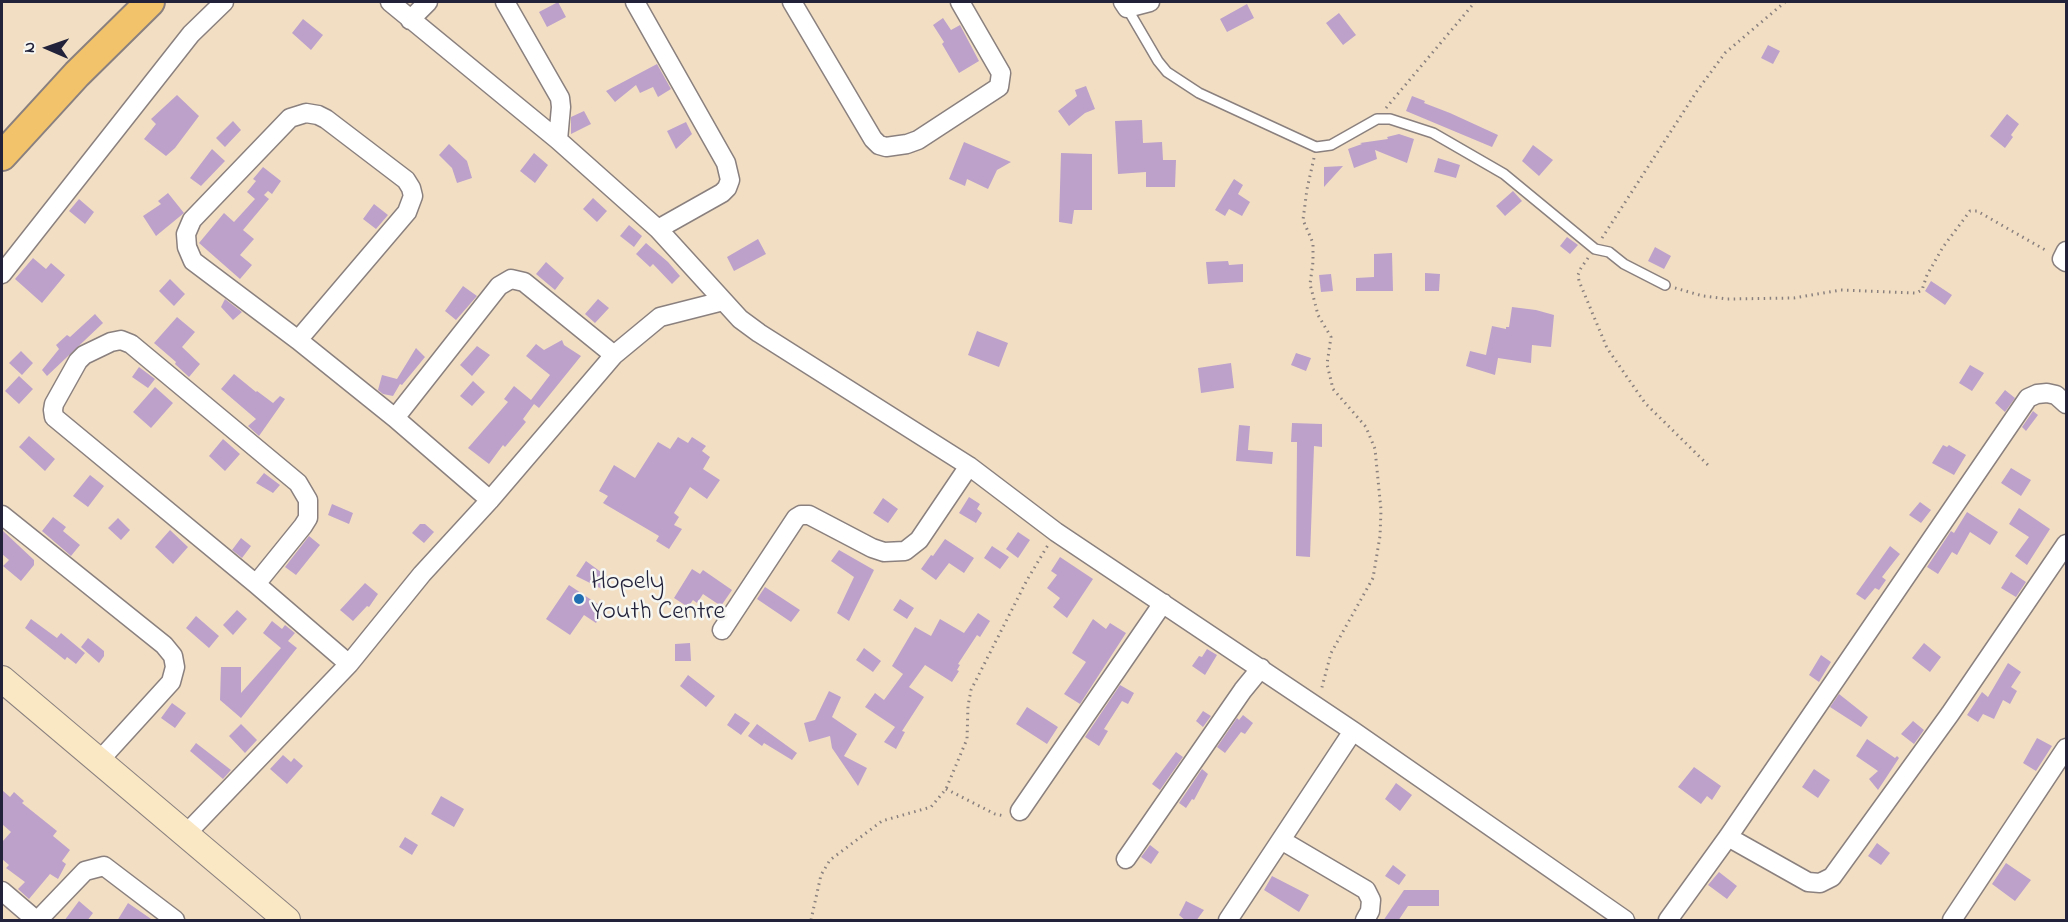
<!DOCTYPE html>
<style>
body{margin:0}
#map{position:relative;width:2068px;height:922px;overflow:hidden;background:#f2dfc3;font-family:"Indie Flower",sans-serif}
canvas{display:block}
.frame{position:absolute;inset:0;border:3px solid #22223b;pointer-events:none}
.north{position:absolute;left:18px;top:18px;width:60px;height:60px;-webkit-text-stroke:4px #f6f6f2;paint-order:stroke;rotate:272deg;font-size:16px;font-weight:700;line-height:24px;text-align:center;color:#22223b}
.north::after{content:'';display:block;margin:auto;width:21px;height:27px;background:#22223b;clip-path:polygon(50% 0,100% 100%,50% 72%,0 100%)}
</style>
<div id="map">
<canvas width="2068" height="922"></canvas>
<div class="frame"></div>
<div class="north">N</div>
</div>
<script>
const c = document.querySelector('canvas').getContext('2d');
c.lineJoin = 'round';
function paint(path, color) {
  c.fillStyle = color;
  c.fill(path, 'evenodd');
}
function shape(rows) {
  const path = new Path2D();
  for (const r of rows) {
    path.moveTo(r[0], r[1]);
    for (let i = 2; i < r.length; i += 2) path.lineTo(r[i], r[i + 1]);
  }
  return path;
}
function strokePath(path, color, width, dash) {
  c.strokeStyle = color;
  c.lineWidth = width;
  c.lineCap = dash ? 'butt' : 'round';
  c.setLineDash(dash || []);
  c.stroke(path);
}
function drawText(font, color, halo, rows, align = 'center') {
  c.font = font + ' "Indie Flower",sans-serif';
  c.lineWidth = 5;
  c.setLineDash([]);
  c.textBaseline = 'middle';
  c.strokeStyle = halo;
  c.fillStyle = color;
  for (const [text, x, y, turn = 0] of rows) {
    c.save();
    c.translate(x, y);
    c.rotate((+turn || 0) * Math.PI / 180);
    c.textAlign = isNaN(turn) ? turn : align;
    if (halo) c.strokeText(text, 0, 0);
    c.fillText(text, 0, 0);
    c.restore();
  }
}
paint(shape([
 [558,2,566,17,547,27,539,12],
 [1247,4,1254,18,1227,32,1220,19],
 [1339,13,1356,35,1343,45,1326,23],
 [943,18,951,30,960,25,979,61,959,73,942,44,944,42,933,25],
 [303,19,323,35,311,50,292,33],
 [1768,45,1780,51,1773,64,1761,58],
 [657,64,671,89,658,97,653,87,640,93,636,85,615,102,606,91],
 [1086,86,1095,109,1085,113,1069,126,1058,111,1077,96,1075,90],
 [177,95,199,116,175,148,166,156,144,139,156,124,151,119],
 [1412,96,1425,101,1424,103,1450,113,1498,135,1492,147,1406,111],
 [584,111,591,124,571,134,571,117],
 [2007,114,2019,124,2011,135,2013,137,2005,148,1990,136],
 [1142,120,1143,143,1162,142,1163,160,1176,160,1175,187,1146,187,1146,172,1118,174,1115,121],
 [233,121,241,130,225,147,216,138],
 [686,122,692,134,676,149,667,131],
 [1399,134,1414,139,1407,163,1375,150,1377,159,1354,168,1348,149,1362,144,1360,143,1388,139,1387,137],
 [964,142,1011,162,997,170,988,189,967,179,965,186,949,179],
 [449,144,467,161,472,178,457,183,452,168,439,155],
 [1533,145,1553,160,1539,176,1522,161],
 [212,149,225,161,201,186,190,178],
 [534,153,548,165,535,183,520,171],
 [1061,153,1092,154,1092,210,1074,210,1072,224,1059,222],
 [1438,158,1460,165,1456,178,1434,172],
 [1343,166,1324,187,1324,167],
 [263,167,281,181,272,194,268,191,264,195,269,199,243,230,254,239,240,255,252,265,240,279,199,243,224,213,234,222,255,199,247,192,256,181,253,179],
 [1234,179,1243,185,1238,194,1250,202,1242,216,1229,209,1225,216,1215,210],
 [1513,191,1522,201,1505,216,1496,206],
 [168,193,184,213,156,236,143,216,161,204,158,201],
 [593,198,607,211,597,222,583,209],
 [79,199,94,212,85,224,69,211],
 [374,204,388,215,376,229,363,219],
 [629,225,642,236,634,247,620,236],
 [1567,237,1578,245,1570,254,1560,246],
 [758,239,766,254,734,271,727,257],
 [646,243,668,262,680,276,672,284,653,264,650,267,636,254],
 [1655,247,1671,256,1664,269,1648,261],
 [1392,253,1393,291,1356,291,1356,278,1374,277,1374,254],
 [33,258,46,269,51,263,65,275,42,303,15,279],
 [1228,261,1229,265,1243,264,1243,282,1208,284,1206,262],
 [546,262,564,278,555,290,536,274],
 [1425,273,1440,274,1439,291,1425,291],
 [1331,274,1333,291,1321,292,1319,275],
 [170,279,185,294,174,306,159,291],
 [1931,281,1952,295,1945,305,1925,291],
 [463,286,477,296,456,320,445,311],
 [225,299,242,312,233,320,221,307],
 [598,299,609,308,595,323,585,314],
 [1512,307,1536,310,1554,315,1551,347,1532,345,1531,363,1498,358,1495,375,1466,366,1470,351,1486,355,1492,326,1506,329,1506,327,1509,327],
 [95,314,103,323,47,376,42,370,59,349,56,345,67,335,70,337],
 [177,317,195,332,182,347,200,364,189,377,175,364,176,362,154,343],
 [977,331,1008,343,999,367,968,355],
 [562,340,564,345,581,356,539,408,534,404,523,419,526,422,505,447,503,445,489,464,468,448,508,402,504,399,514,386,531,400,550,375,526,356,536,344,544,350],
 [477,346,490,355,472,376,460,365],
 [416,348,425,357,402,385,400,384,393,396,383,394,378,390,382,375,397,379],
 [21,351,33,363,22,375,9,363],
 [1296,353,1311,358,1306,371,1291,365],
 [1231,363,1234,388,1201,393,1198,368],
 [1970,365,1984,373,1972,391,1959,383],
 [139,367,155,379,148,388,132,377],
 [234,374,256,392,257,391,273,403,280,396,285,399,259,436,248,426,256,419,221,389],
 [19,376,33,389,19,404,5,391],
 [473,381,485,392,472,406,460,396],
 [155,387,173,403,151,428,133,412],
 [2005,390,2015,398,2005,412,1995,403],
 [2033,411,2038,415,2026,431,2022,427],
 [1292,423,1322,424,1322,447,1314,446,1310,557,1296,556,1297,442,1291,442],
 [1239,425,1250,426,1248,450,1273,452,1272,464,1236,461],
 [29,436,55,459,45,471,19,447],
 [678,437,688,443,692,437,706,446,702,451,710,457,703,469,720,480,707,499,690,487,674,513,679,517,674,525,682,529,669,549,656,541,659,536,603,503,608,496,599,491,614,465,635,478,658,442,670,449],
 [223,439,240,454,225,471,209,456],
 [1943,445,1947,447,1949,445,1966,455,1954,475,1932,463],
 [2011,468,2031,480,2021,496,2001,483],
 [264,473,280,485,273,493,256,483],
 [90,475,104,486,88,507,73,496],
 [969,497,980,504,977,509,982,513,976,523,959,513],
 [883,498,898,509,888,523,873,513],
 [1920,502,1931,510,1921,523,1909,515],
 [332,504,353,513,349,524,328,515],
 [2019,508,2050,529,2027,565,2015,556,2029,537,2009,524],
 [1967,512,1998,532,1990,545,1970,532,1957,555,1952,552,1938,574,1927,567,1951,531,1954,533],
 [53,517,66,527,63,531,80,545,71,556,42,531],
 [118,518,130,530,121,540,108,528],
 [420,524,425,524,434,532,424,543,412,533],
 [2,530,34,560,34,565,21,581,3,566,9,560,2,554],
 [170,530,188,547,173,564,155,547],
 [1018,532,1030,540,1018,558,1006,549],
 [309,536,320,545,296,575,285,567],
 [241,538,251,546,242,558,232,550],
 [945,539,974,558,964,573,949,563,936,580,921,569,931,555,933,556],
 [992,546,1009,557,1000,569,984,558],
 [1890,546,1900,554,1882,577,1886,580,1879,590,1875,588,1865,600,1856,594],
 [839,550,874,570,849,621,837,613,854,577,831,561],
 [1060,557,1093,579,1067,618,1053,607,1060,598,1047,588,1057,575,1051,571],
 [586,561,609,578,602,589,576,576],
 [692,569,700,574,703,570,732,590,721,606,703,594,697,603,693,600,688,607,674,598],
 [2011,572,2026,582,2016,597,2001,588],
 [365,583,378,594,369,607,367,606,353,621,340,610],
 [569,585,605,609,596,623,584,615,570,635,546,619],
 [765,587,800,610,791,622,757,599],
 [900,599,914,608,907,619,893,610],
 [237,610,247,619,233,635,223,625],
 [978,613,990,621,980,637,977,635,958,664,960,665,957,670,959,671,952,682,925,665,909,687,924,697,902,731,905,732,896,749,884,742,895,727,865,707,875,693,884,700,903,674,892,666,915,627,931,636,940,619,964,633],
 [196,616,219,636,209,648,186,628],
 [31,619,57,638,61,633,85,653,76,664,67,657,65,660,25,628],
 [1093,619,1106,629,1110,623,1126,633,1080,704,1064,694,1086,662,1072,653],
 [272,621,282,629,285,625,295,633,288,641,297,648,241,718,220,700,221,667,241,667,241,693,281,648,263,633],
 [88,638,104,651,104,656,99,663,81,647],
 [690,643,691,661,675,661,675,644],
 [1924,643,1941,657,1930,672,1912,658],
 [864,648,881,661,873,672,856,660],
 [1207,649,1217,655,1205,675,1192,666,1199,656,1202,657],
 [1821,655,1831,662,1819,682,1809,675],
 [2008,663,2021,672,2011,687,2017,691,2010,704,2003,700,1994,719,1983,714,1978,722,1967,715,1982,692,1988,697],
 [688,675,715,696,706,707,680,686],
 [1120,685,1134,693,1128,704,1122,701,1104,729,1108,731,1099,746,1085,737],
 [829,691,841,697,832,717,857,734,844,756,867,768,858,786,832,748,830,736,809,742,804,723,815,720],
 [1839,694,1868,717,1861,727,1830,707],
 [172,703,186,713,175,728,161,718],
 [1027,707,1058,727,1047,744,1016,724],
 [1203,711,1211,716,1203,727,1196,721],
 [735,713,750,723,741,735,727,725],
 [1243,715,1253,723,1245,734,1241,732,1225,753,1217,747,1237,718,1239,720],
 [1913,721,1924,730,1914,744,1901,734],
 [241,724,257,740,245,753,229,736],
 [757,724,797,753,792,760,764,743,762,746,748,736],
 [2037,738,2052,746,2036,771,2023,763],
 [1867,739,1895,758,1897,756,1899,758,1878,790,1869,779,1878,771,1856,756],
 [196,743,231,770,223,779,190,751],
 [1176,752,1183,757,1160,790,1152,784],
 [283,755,291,762,294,758,303,766,287,784,270,769],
 [1694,767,1721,786,1712,800,1707,796,1701,804,1678,787],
 [1202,769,1208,774,1194,800,1192,799,1186,808,1179,803],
 [1814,769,1830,780,1818,798,1802,787],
 [1396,783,1412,795,1400,811,1385,799],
 [2,790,10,797,14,792,24,801,22,803,57,831,53,836,70,850,62,861,66,864,58,879,50,874,29,899,18,889,25,882,6,868,9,865,2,859,2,842,11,832,2,824],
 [441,796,464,809,454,827,431,814],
 [405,837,418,845,412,855,399,847],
 [1877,843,1890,853,1881,865,1868,856],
 [1150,845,1159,852,1151,864,1141,857],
 [2006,863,2031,880,2015,901,1992,884],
 [1393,865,1406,875,1399,885,1385,876],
 [1719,872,1737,886,1727,899,1708,885],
 [1272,876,1309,895,1299,912,1264,890],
 [1404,890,1439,890,1439,906,1408,906,1398,921,1383,921],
 [79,901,93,913,87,921,64,921],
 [1186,901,1204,910,1196,921,1186,921,1179,915],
 [128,903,154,921,117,921]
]), '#bda1cb');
const lane = shape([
 [1127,8,1158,61,1167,72,1199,93,1316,147,1331,145,1377,119,1390,119,1433,133,1504,174,1595,249,1609,252,1624,264,1665,285]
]);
const street = shape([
 [390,2,558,140,658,229,740,319,759,333,969,466,1056,532,1353,731,1625,920],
 [505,2,560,98,561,107,558,140],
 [635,2,726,163,730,180,727,188,722,193,658,229],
 [792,2,873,139,879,145,886,147,907,144,918,140,999,87,1001,73,960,2],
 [1123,2,1127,8,1150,2],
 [410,20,428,2],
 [2066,251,2062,259,2066,262],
 [2,274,191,34,224,2],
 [298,340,407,212,413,196,411,188,406,180,326,119,318,115,306,113,290,118,192,220,186,234,187,247,193,261,298,340,395,418,490,500],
 [395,418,499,286,511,279,524,282,614,355],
 [2,515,164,645,173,656,175,667,171,682,99,761],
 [722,630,796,518,801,515,809,515,872,548,884,552,905,551,919,540,969,466],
 [349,664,422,574,490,500,614,355,660,317,723,301],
 [1020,811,1163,603],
 [186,834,349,664,256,584,54,417,53,410,54,404,78,361,84,355,111,342,121,340,131,344,298,483,308,500,308,518,303,526,256,584],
 [1728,837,1808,882,1820,883,1832,877,1950,714,2066,544],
 [1281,840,1366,890,1371,900,1370,911,1365,920],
 [1126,859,1243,690,1261,668],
 [2,891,36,920],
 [38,920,85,871,104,866,175,920],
 [1228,920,1353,731],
 [1668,920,1728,837,2028,398,2037,394,2047,393,2056,395,2066,404],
 [1952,920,2066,748]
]);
const secondary = shape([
 [2,679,287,920]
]);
const primary = shape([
 [2,156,77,74,150,2]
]);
strokePath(lane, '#8a807f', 12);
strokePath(street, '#8a807f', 21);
strokePath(secondary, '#8a807f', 28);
strokePath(primary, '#8a807f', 32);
strokePath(shape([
 [1386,108,1475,2],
 [1314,158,1307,189,1303,220,1313,243,1313,262,1310,284,1318,315,1331,337,1327,364,1333,389,1366,427,1375,449,1381,510,1380,536,1373,578,1331,653,1321,691],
 [1602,238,1697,91,1725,53,1785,2],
 [1588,258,1581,268,1578,275,1579,281,1607,348,1645,403,1709,466],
 [1675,288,1703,296,1727,299,1794,298,1841,290,1916,293,1922,290,1927,275,1943,247,1970,211,1977,211,2047,251],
 [946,789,995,814,1004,816],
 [811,920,821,875,830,860,882,821,931,807,946,789,967,739,968,706,971,690,1027,580,1048,545]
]), '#8a807f', 3, [1.5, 4.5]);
strokePath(lane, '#fff', 9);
strokePath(street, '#fff', 18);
strokePath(secondary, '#fae7c3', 26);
strokePath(primary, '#f2c36a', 28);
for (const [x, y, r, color] of [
 [579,599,6,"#1f6fb2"]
]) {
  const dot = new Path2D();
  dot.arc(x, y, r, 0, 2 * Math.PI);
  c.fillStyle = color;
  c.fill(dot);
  strokePath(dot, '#f6f6f2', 2);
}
drawText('26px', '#22223b', '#f6f6f2', [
 ["Hopely",591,584],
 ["Youth Centre",591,614]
], 'left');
</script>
